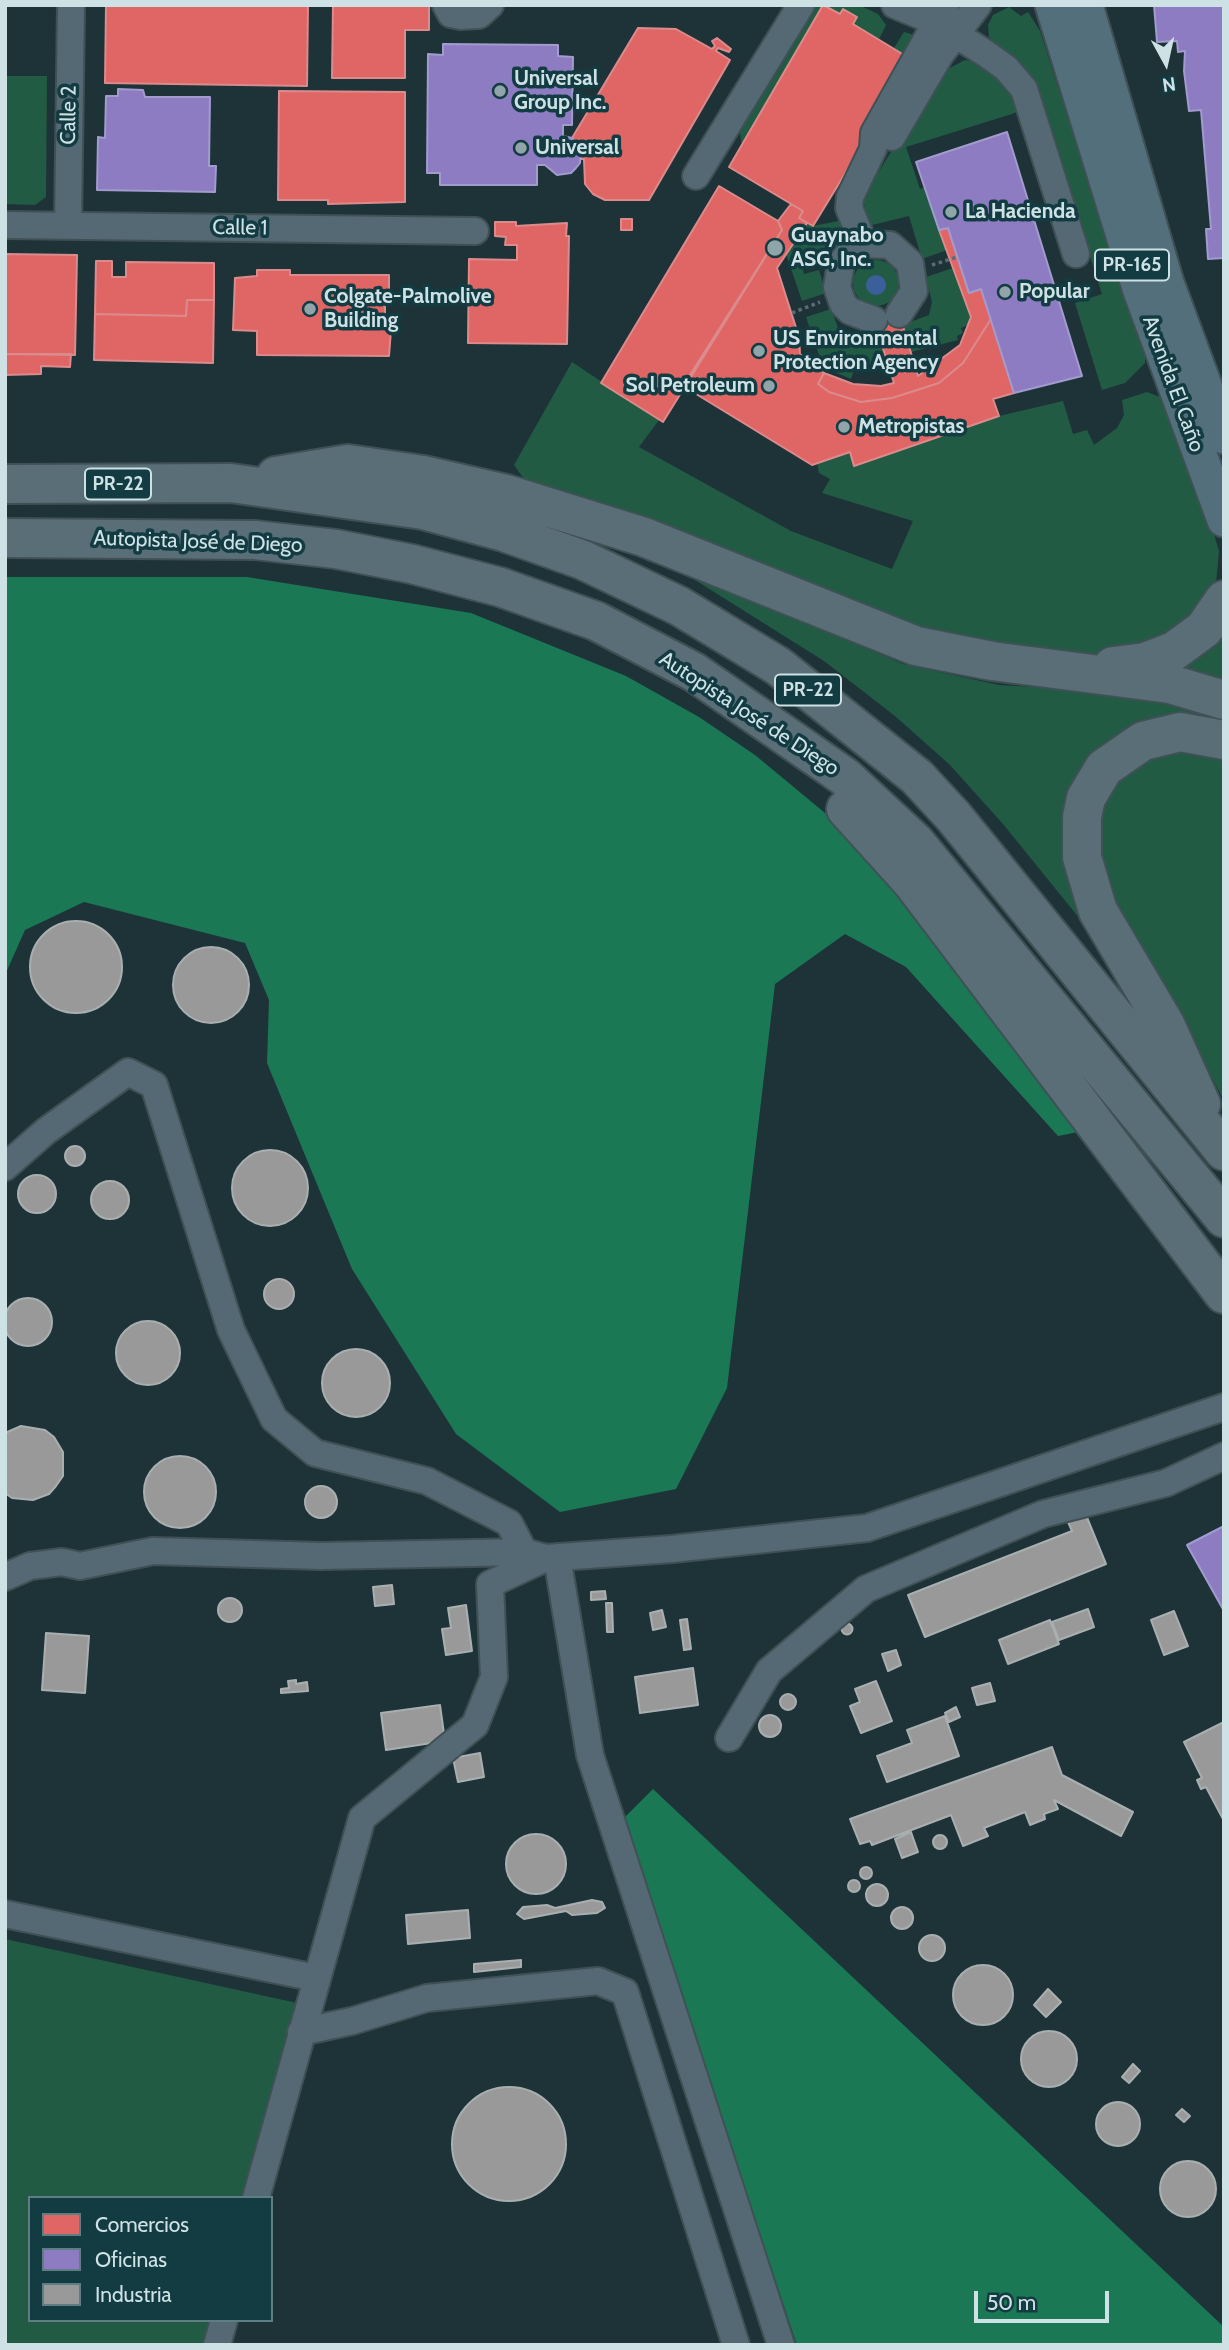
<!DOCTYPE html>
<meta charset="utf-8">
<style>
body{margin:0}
#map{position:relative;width:1229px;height:2350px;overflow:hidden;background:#1e3338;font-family:Cabin,sans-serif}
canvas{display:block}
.frame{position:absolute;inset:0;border:7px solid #cee2e6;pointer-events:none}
.legend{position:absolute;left:28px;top:2196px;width:245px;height:126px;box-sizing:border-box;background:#133b42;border:2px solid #5e7e84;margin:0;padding:9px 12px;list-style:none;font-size:21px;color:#cee2e6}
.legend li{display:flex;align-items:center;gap:14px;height:35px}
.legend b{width:35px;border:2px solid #5e7e84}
.north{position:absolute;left:1131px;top:28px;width:70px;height:70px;-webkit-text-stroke:5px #133b42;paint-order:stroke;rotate:172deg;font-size:19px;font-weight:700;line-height:28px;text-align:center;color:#cee2e6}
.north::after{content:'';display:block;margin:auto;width:24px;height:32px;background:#cee2e6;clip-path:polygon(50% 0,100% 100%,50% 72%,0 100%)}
.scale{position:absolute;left:974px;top:2291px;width:135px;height:32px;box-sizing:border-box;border:4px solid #cee2e6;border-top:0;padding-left:9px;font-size:21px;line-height:24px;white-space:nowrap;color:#cee2e6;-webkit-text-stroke:5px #133b42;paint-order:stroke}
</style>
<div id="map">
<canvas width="1229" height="2350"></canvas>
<div class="frame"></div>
<ul class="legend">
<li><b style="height:19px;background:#e06666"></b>Comercios</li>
<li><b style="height:19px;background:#8e7cc3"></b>Oficinas</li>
<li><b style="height:19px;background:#999"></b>Industria</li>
</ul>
<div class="north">N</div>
<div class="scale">50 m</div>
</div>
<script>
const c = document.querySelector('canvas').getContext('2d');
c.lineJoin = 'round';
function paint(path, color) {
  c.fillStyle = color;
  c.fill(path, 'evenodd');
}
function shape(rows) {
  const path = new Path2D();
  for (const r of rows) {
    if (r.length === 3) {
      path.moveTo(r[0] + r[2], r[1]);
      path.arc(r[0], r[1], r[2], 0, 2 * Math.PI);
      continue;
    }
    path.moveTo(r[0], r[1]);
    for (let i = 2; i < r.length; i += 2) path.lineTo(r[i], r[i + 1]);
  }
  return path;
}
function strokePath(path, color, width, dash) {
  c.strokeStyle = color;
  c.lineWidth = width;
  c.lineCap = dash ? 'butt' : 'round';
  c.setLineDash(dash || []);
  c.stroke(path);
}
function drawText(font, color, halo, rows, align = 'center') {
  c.font = font + ' Cabin,sans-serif';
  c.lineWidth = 7;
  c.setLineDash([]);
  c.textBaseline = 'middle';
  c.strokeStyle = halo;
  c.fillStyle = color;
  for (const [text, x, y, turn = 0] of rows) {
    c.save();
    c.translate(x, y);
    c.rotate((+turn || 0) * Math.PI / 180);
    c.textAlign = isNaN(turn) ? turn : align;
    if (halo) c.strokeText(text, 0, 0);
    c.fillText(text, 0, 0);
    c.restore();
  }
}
paint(shape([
 [814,5,823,5,742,145,738,123],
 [826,5,859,5,878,14,886,25,879,39,853,24,856,17,840,14],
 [1009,7,1021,16,1028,12,1040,31,1145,357,1145,363,1125,383,1102,390,1075,303,1102,294,1050,131,1023,72,989,37,988,25,993,15],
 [904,32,918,36,912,59,894,48],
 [965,60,976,62,1004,80,1019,106,1015,113,906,147,920,189,925,187,947,250,922,259,909,216,868,226,863,197,940,73],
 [5,76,47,76,46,197,35,205,5,204],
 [844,220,848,242,800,258,804,274,819,270,826,293,802,301,786,254,807,223,813,226],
 [876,283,23],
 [953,268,971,317,968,325,961,328,963,333,957,336,958,340,911,352,902,325,929,315,932,302,926,277],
 [831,309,845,346,879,336,886,360,854,370,851,379,823,367,806,317],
 [572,362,659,420,639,447,791,531,892,569,913,521,822,493,830,479,819,473,817,463,850,452,855,466,999,416,1063,401,1073,434,1087,430,1094,445,1117,428,1124,415,1122,400,1147,392,1160,397,1213,531,1219,551,1216,584,1210,606,1124,660,982,651,534,493,514,465],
 [668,563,903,664,999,685,1121,692,1224,714,1224,732,1103,760,1097,940,1003,824,950,765,895,716,824,661],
 [1224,623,1224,690,1175,671],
 [1170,748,1224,756,1224,1100,1090,861,1106,789,1119,771],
 [5,1939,297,2003,248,2198,30,2198,30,2320,217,2320,210,2345,5,2345]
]), '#225b43');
paint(shape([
 [5,577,247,577,471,613,626,676,699,717,755,755,871,851,1078,1132,1058,1136,906,967,845,934,775,984,727,1388,676,1489,560,1512,456,1434,352,1269,267,1063,269,1000,245,943,84,902,25,930,5,975],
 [653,1789,1224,2327,1224,2345,797,2345,622,1820]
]), '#1a7855');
paint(shape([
 [876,285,10]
]), '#3b5f9b');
const shops = shape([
 [106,5,308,5,307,86,105,83,106,5],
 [333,5,429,5,429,30,405,30,405,78,332,78,333,5],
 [823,5,840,14,843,9,857,17,853,24,914,61,813,226,799,218,803,211,729,167,823,5],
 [638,28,676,29,712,49,715,46,712,41,717,38,731,49,729,52,718,48,716,51,730,60,649,200,605,200,593,194,585,184,584,159,581,159,581,149,572,138,638,28],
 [279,91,405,92,405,202,328,204,328,200,278,200,279,91],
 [719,186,778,221,782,230,663,422,601,383,719,186],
 [791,204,803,211,799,218,807,223,777,268,799,337,800,354,824,373,818,384,829,392,861,402,892,398,939,383,963,363,991,319,1014,393,993,399,999,416,854,466,850,452,812,465,683,386,782,230,778,221,791,204],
 [621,219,632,219,632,230,621,230,621,219],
 [495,222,516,222,516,226,567,223,566,236,569,236,567,344,468,343,469,259,517,260,517,245,505,245,506,237,495,236,495,222],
 [948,228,969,293,981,289,991,319,963,363,939,383,892,398,861,402,829,392,818,384,824,373,853,384,881,386,894,383,873,317,898,310,918,376,960,345,971,317,939,230,948,228],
 [5,254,77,255,75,355,5,354,5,254],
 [96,261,112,261,112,277,126,277,126,262,214,263,214,300,187,300,186,316,95,314,96,261],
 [257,270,290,270,290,275,389,275,389,304,385,304,385,317,392,317,389,356,257,355,257,331,233,330,235,278,257,276,257,270],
 [187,300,214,300,213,363,94,360,95,314,186,316,187,300],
 [5,354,71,354,70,367,41,366,41,374,5,375,5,354]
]);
paint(shops, '#e06666');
strokePath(shops, '#db8b8c', 2);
const offices = shape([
 [1154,5,1224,5,1224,258,1208,259,1206,229,1211,229,1201,110,1189,111,1184,71,1185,51,1178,52,1177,41,1157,42,1154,5],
 [443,44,558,45,558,56,573,57,572,125,563,125,563,136,572,138,581,149,580,163,576,168,571,173,557,175,545,165,537,165,537,185,440,185,440,173,427,173,428,54,443,55,443,44],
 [118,89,143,90,145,97,210,97,209,166,216,166,215,192,97,190,98,137,105,138,106,96,118,96,118,89],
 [1007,132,1082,376,1014,393,981,289,969,293,948,228,939,230,916,162,1007,132],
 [1224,1526,1224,1611,1187,1545,1224,1526]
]);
paint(offices, '#8e7cc3');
strokePath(offices, '#a19bce', 2);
const industry = shape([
 [76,967,46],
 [211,985,38],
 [75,1156,10],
 [270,1188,38],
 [37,1194,19],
 [110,1200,19],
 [279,1294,15],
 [28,1322,24],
 [148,1353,32],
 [356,1383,34],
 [21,1426,45,1430,54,1437,63,1452,63,1476,56,1486,49,1494,33,1500,12,1498,5,1493,5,1433,21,1426],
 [180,1492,36],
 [321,1502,16],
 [1086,1515,1106,1564,925,1637,908,1595,1072,1531,1068,1522,1086,1515],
 [392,1585,394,1604,375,1606,373,1587,392,1585],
 [605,1591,606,1599,591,1600,591,1592,605,1591],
 [230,1610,12],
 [606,1603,612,1603,613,1632,607,1632,606,1603],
 [466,1605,472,1651,446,1655,442,1629,451,1628,448,1608,466,1605],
 [1088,1609,1094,1627,1059,1640,1052,1622,1088,1609],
 [662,1610,666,1627,653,1630,650,1613,662,1610],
 [1174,1611,1188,1646,1164,1655,1151,1620,1174,1611],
 [687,1619,691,1649,684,1650,680,1620,687,1619],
 [1050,1620,1059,1644,1008,1664,999,1640,1050,1620],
 [847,1629,5.5],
 [46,1633,89,1636,85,1693,42,1690,46,1633],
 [896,1650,901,1665,888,1671,882,1654,896,1650],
 [693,1668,698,1705,640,1713,635,1677,693,1668],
 [296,1680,296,1684,307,1682,308,1691,281,1693,281,1689,289,1688,288,1681,296,1680],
 [876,1681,892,1721,861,1733,850,1706,860,1702,855,1689,876,1681],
 [990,1683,995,1701,977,1705,972,1688,990,1683],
 [788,1702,8],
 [440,1705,445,1741,386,1750,381,1713,440,1705],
 [956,1707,960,1717,949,1722,945,1713,956,1707],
 [770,1726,11],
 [945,1716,959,1756,887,1782,877,1756,912,1743,907,1730,945,1716],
 [1222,1723,1224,1727,1224,1821,1206,1787,1201,1789,1197,1780,1202,1778,1184,1742,1222,1723],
 [1052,1747,1062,1775,1133,1812,1121,1836,1054,1800,1058,1809,1044,1814,1045,1819,1030,1825,1025,1812,984,1828,988,1836,963,1846,951,1815,872,1845,870,1841,860,1844,850,1819,1052,1747],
 [480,1753,484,1777,458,1782,453,1758,480,1753],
 [911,1832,918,1852,902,1858,895,1839,911,1832],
 [536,1864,30],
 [940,1842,7],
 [866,1873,6],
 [854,1886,6],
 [877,1895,11],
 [592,1900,602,1902,605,1908,597,1913,572,1915,566,1911,524,1919,517,1914,523,1907,547,1905,555,1908,592,1900],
 [902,1918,11],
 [468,1910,470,1938,408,1944,406,1915,468,1910],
 [932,1948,13],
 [521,1960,521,1967,474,1972,474,1964,521,1960],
 [983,1995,30],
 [1048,1989,1061,2002,1046,2017,1034,2005,1048,1989],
 [1049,2059,28],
 [1133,2064,1140,2071,1129,2083,1122,2077,1133,2064],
 [509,2144,57],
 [1118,2124,22],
 [1182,2109,1190,2116,1184,2122,1176,2115,1182,2109],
 [1188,2189,28]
]);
paint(industry, '#999');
strokePath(industry, '#a9afb0', 2);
const minor = shape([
 [446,5,451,14,461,16,479,15,490,5],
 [895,5,936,22,985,53,1006,68,1024,89,1076,254],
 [892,137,940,55,978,5],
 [696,176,801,5],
 [5,225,475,231],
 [68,226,71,5],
 [864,244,849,208,850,197,873,149,874,133,946,5],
 [874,320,850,311,843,304,837,287,841,263,851,251,864,244,890,245,910,263,914,291,899,314],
 [5,1167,46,1131,128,1072,154,1085,231,1330,274,1419,315,1453,427,1481,509,1523,524,1552,546,1558],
 [557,1557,590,1755,781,2345],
 [5,1577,30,1566,62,1562,80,1566,153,1551,321,1556,524,1552],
 [729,1738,769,1671,866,1589,1043,1514,1166,1483,1224,1456],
 [5,1914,316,1978],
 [301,2032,352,2021,427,1998,598,1981,625,1992,736,2345],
 [256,2198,362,1818,475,1725,494,1677,490,1584,546,1558,672,1549,867,1528,1224,1407],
 [217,2345,224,2320]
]);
const major = shape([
 [1052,5,1139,288,1224,520],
 [1086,5,1167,283,1224,437]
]);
const highway = shape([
 [276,476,348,464,423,475,506,494,644,537,916,646,992,661,1170,684,1224,700],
 [5,484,231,483,423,510,504,532,583,560,679,606,778,666,917,777,954,817,1224,1151],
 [5,538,255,540,336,549,412,564,500,587,596,621,694,672,845,777,916,843,1224,1218],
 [1113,666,1145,662,1174,651,1204,629,1224,600],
 [846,809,912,882,1224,1294],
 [1201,1104,1166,1026,1098,911,1082,857,1082,817,1086,798,1104,768,1143,741,1180,732,1224,740]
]);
strokePath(minor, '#3f5155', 30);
strokePath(major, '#3f5155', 37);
strokePath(highway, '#3f5155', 42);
strokePath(shape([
 [932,265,957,257],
 [792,313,820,302]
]), '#5b6c74', 3.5, [3.5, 3.5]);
strokePath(minor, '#546973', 26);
strokePath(major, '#536f7c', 33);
strokePath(highway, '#5a6e78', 38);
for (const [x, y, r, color] of [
 [500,91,7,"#90a5a9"],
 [521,148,7,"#90a5a9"],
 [951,212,7,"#90a5a9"],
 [775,248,9,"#90a5a9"],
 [1005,292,7,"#90a5a9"],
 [310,309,7,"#90a5a9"],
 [759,351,7,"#90a5a9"],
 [769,386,7,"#90a5a9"],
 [844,427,7,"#90a5a9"]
]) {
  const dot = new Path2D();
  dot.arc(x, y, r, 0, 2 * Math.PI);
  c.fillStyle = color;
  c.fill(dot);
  strokePath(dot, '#133b42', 2.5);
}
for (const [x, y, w] of [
 [1132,265,74],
 [118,484,66],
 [808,690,66]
]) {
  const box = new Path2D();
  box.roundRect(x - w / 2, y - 15.5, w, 31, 5);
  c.fillStyle = '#133b42';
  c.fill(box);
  strokePath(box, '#cee2e6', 2);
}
drawText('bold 19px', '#cee2e6', null, [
 ["PR-165",1132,265],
 ["PR-22",118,484],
 ["PR-22",808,690]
]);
drawText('bold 21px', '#cee2e6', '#133b42', [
 ["Universal",514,79],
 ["Group Inc.",514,103],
 ["Universal",535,148],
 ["La Hacienda",965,212],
 ["Guaynabo",791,236],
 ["ASG, Inc.",791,260],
 ["Popular",1019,292],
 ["Colgate-Palmolive",324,297],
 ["Building",324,321],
 ["US Environmental",773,339],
 ["Protection Agency",773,363],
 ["Sol Petroleum",755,386,"right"],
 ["Metropistas",858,427]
], 'left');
drawText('21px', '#cee2e6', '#133b42', [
 ["Calle 2",69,115,-89],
 ["Calle 1",240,228,1],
 ["Avenida El Caño",1173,384,70],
 ["Autopista José de Diego",198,542,2],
 ["Autopista José de Diego",749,714,33]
]);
</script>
